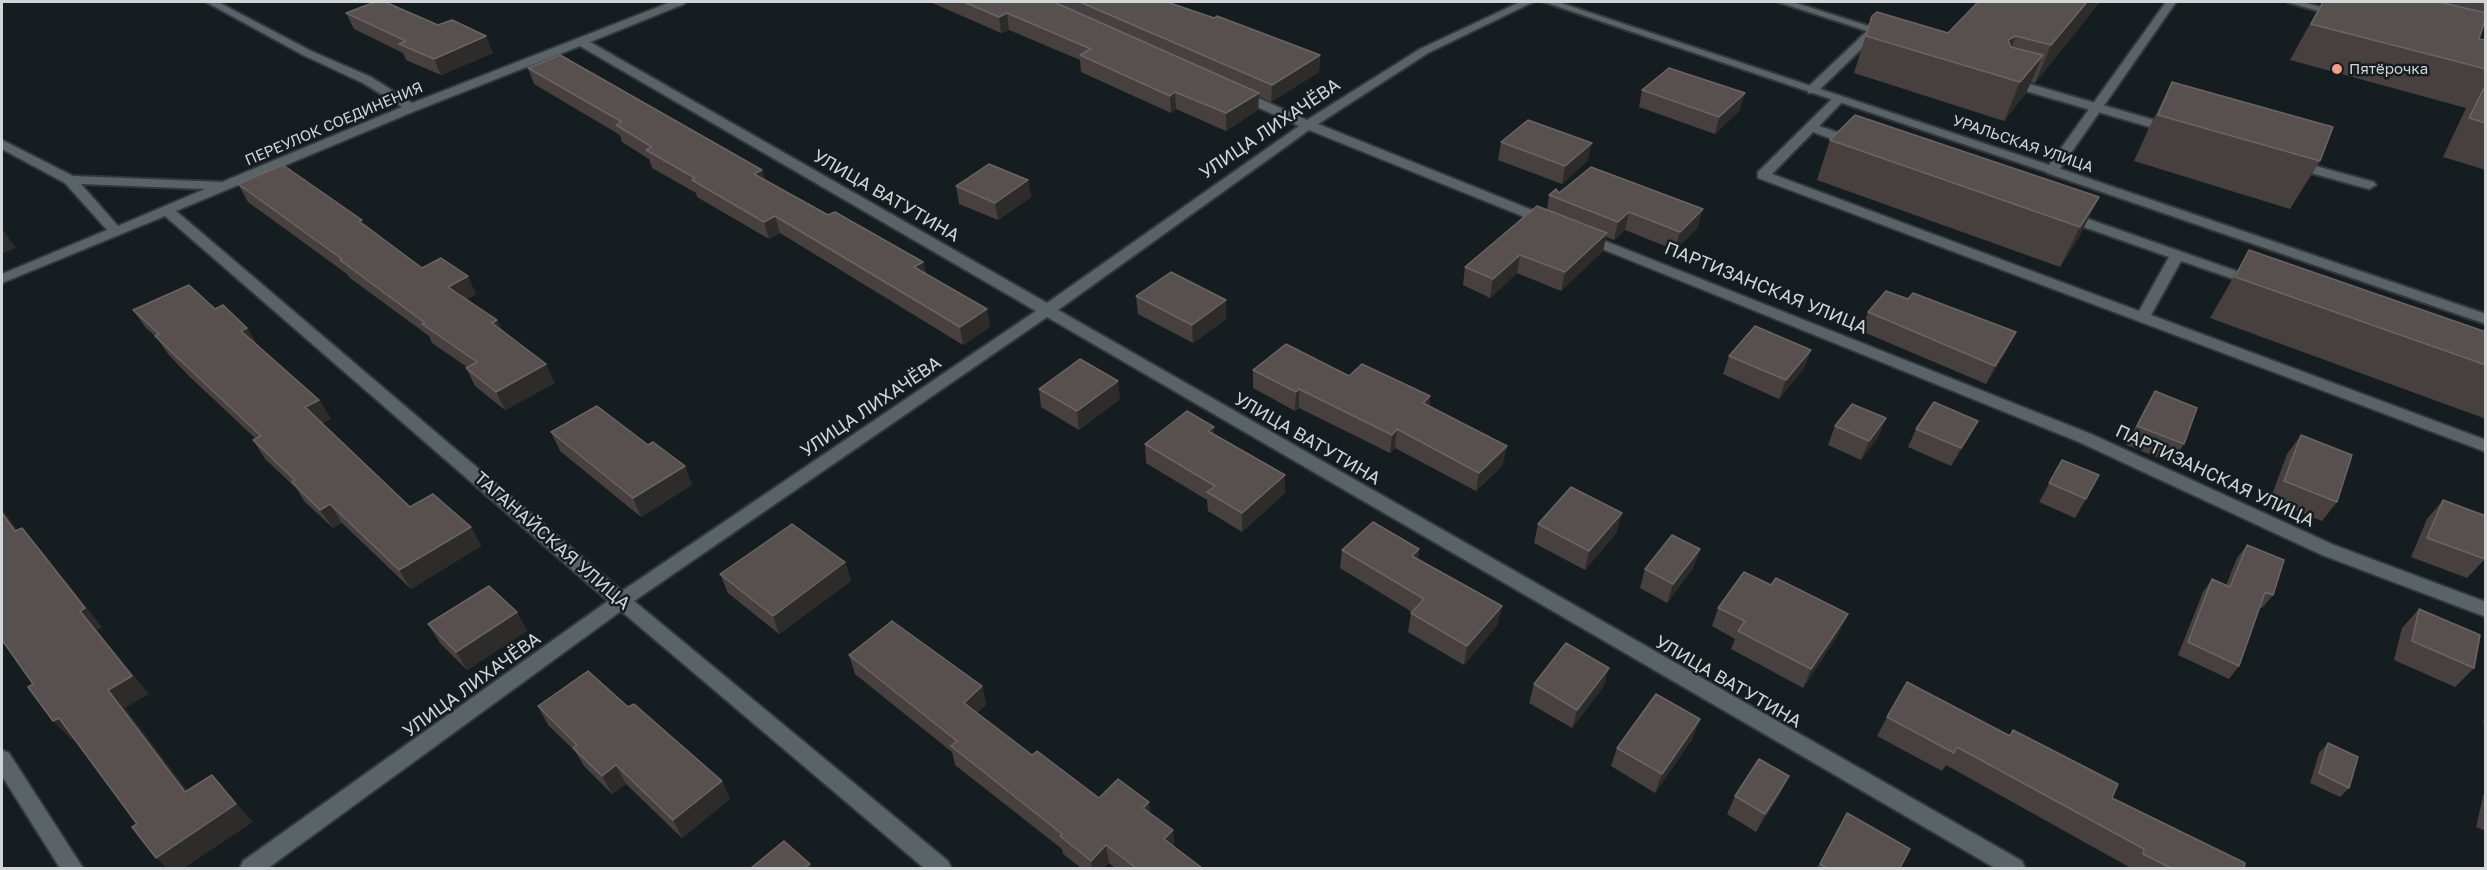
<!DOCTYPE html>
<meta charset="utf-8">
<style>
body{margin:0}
#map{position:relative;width:2487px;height:870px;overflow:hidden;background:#151d20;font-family:"Golos Text",sans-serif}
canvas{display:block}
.frame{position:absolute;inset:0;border:3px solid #d1d5d8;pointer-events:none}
</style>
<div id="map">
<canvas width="2487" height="870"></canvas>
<div class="frame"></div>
</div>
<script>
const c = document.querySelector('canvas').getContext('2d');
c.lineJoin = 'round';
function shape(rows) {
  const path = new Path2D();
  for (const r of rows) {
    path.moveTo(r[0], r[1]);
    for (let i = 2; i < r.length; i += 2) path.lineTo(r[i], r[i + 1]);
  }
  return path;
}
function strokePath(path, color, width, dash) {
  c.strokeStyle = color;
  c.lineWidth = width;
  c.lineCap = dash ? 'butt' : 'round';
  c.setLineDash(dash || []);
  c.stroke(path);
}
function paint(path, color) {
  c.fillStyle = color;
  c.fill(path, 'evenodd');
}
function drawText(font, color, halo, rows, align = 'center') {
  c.font = font + ' "Golos Text",sans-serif';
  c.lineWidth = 5;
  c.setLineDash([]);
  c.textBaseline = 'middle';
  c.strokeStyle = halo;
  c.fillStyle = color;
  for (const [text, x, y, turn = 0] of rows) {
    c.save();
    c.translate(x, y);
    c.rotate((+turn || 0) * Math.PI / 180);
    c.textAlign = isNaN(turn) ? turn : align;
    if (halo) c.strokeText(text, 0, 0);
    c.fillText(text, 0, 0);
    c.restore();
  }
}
const service = shape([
 [1778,2,1793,2,1881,30,1816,93,1808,93,1808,87,1867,31,1778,2],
 [2287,2,2303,2,2345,14,2339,17,2287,2],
 [2009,78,2175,126,2177,129,2175,132,2167,132,2005,85,2003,82,2009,78],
 [1839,95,1845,99,1819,126,1860,140,1860,146,1850,146,1813,132,1772,174,2139,311,2169,257,2061,219,2061,213,2071,213,2259,279,2261,282,2254,286,2181,261,2151,315,2486,440,2486,452,1758,178,1758,172,1835,96,1839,95],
 [2294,160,2374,182,2376,185,2369,189,2289,167,2287,164,2294,160]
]);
const minor = shape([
 [206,2,218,2,311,51,371,77,412,103,671,2,685,2,684,4,590,42,1047,303,1299,126,1235,97,1235,91,1243,91,1307,120,1420,49,1520,2,1533,2,1428,53,1318,124,1552,218,1552,224,1542,224,1309,130,1058,310,2022,861,2025,868,1995,868,1047,317,634,601,948,861,951,868,924,868,621,611,268,868,240,868,243,861,608,601,165,216,2,283,2,274,107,230,65,183,2,149,2,140,73,176,222,182,402,107,363,83,303,55,206,2],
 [580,46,1036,311,622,591,176,211,415,111,580,46],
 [81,184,205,189,118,226,81,184],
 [2052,166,2486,314,2486,324,2047,173,2045,170,2052,166],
 [1585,233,2091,434,2334,545,2486,602,2486,617,2322,555,2079,442,1580,240,1578,237,1585,233],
 [2,750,9,753,83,868,60,868,2,776,2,750]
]);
const tertiary = shape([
 [1544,2,1558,2,2049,165,2166,2,2176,2,2057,173,2052,174,1544,2]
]);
strokePath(service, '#34383b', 4);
strokePath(minor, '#34383b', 4);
strokePath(tertiary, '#34383b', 4);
paint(service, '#5a6367');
paint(minor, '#5a6367');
paint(tertiary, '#5a6367');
paint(shape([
 [930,2,1167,2,1320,55,1319,72,1271,102,1259,96,1258,110,1226,131,1176,109,1171,113,1081,72,1080,60,1009,30,1001,33],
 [2100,2,2035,83,2031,82,2026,93,2004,121,1854,73,1872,16,1948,33],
 [2322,2,2486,2,2486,9,2483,13,2479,39,2486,40,2486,170,2443,157,2466,108,2290,60],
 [346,13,438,25,493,53,441,75,406,60,403,53,354,29],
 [528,68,762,170,765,180,828,215,923,262,926,274,987,309,990,327,963,345,780,233,769,239,697,197,696,193,652,168,649,159,622,142,620,135,534,84],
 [2172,82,2320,161,2290,209,2134,161,2149,128],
 [1642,90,1740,110,1715,134,1639,107],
 [1830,140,2099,197,2079,237,2060,267,1817,180],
 [1501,142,1588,160,1562,184,1498,160],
 [1028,180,1031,197,998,220,959,204,956,186],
 [238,184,364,225,422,268,476,294,467,299,503,331,555,383,505,410,475,386,466,368,467,367,432,343,429,336,350,278,347,274,248,202],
 [1559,193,1698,227,1675,250,1625,230,1614,240,1606,237,1603,251,1561,291,1517,273,1490,298,1463,285,1465,267,1547,210,1549,195],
 [2249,250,2486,332,2486,419,2210,318],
 [1136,296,1226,300,1226,319,1193,343,1138,314],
 [215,309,247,328,258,346,319,400,331,419,322,423,410,507,471,527,481,546,411,589,342,523,333,528,304,501,296,488,265,459,253,440,256,439,191,378,168,354,157,338,146,328,133,310],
 [1868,312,2007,350,1986,384,1861,331],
 [1811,350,1804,368,1779,399,1723,374,1729,356],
 [1253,370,1349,376,1430,396,1429,406,1503,465,1476,491,1395,448,1390,453,1299,408,1295,411,1253,388],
 [1039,389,1120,399,1079,430,1041,407],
 [2155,391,2184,444,2172,463,2126,445,2144,410],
 [1886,418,1878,437,1861,460,1828,445,1835,426],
 [1978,421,1968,439,1951,466,1908,447,1916,429],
 [1214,427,1214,434,1285,475,1285,493,1242,532,1208,511,1207,500,1146,463,1145,444],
 [551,432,648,445,685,466,692,485,641,517,560,451],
 [2301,435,2337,502,2322,521,2270,500,2287,454],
 [2062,460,2086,499,2075,518,2039,502],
 [2443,500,2485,559,2467,578,2411,557,2427,519],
 [1538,524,1617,532,1585,570,1534,543],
 [2247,545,2273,595,2262,608,2260,607,2239,666,2229,679,2178,655,2203,592,2212,579,2226,585,2237,558],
 [1419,549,1418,559,1498,624,1464,665,1408,632,1411,613,1412,612,1340,568,1342,550],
 [1700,549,1693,568,1667,603,1640,588,1645,569],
 [845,562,851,581,779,634,728,593,720,574],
 [1718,608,1839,633,1803,688,1731,649,1735,639,1712,626],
 [2419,609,2474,668,2455,687,2394,660,2402,628],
 [517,612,527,631,467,670,440,643,428,624],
 [849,655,982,686,986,705,977,713,1032,755,1099,798,1150,813,1173,830,1174,847,1202,868,1115,868,1109,863,1103,868,1081,868,1063,854,1062,849,955,765,952,752,855,674],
 [1534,684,1604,686,1572,728,1529,703],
 [538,706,628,707,730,799,682,838,626,784,612,794,584,766,575,751,548,725],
 [2486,712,2486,724,2483,723],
 [1887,717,2010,736,2013,730,2112,798,2244,868,2129,868,2129,867,1946,765,1942,771,1877,736],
 [1693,738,1655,793,1611,766,1617,748],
 [2328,743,2349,788,2340,797,2310,783,2319,753],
 [1789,776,1780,794,1756,832,1727,814,1735,796],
 [2486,784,2486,831,2476,827],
 [1847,813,1900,868,1817,868]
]), '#48403f');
paint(shape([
 [2087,2,2100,2,2035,83,2051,45],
 [1007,13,1009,30,1001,33,999,17],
 [486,36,493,53,441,75,434,59],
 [2016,36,2001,73,2008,40],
 [1320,55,1319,72,1271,102,1272,85],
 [2043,55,2026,93,2004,121,2020,82],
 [1175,92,1176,109,1171,113,1170,96],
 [1259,93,1258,110,1226,131,1226,113],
 [1745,93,1740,110,1715,134,1719,117],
 [1592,143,1588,160,1562,184,1565,166],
 [762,170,767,187,754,174],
 [1028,180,1031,197,998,220,995,203],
 [2099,197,2079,237,2060,267,2080,227],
 [1703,209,1698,227,1675,250,1680,232],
 [1629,212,1625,230,1614,240,1618,222],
 [775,216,780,233,769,239,764,222],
 [2,230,3,230,16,248,2,254],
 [1607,233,1603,251,1561,291,1565,272],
 [1520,255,1517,273,1490,298,1493,279],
 [923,262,927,280,914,267],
 [468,276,476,294,456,305,448,287],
 [1226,300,1226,319,1193,343,1192,325],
 [987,309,990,327,963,345,960,327],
 [497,320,506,338,492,323],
 [247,328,259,347,241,331],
 [2016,332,2007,350,1986,384,1995,366],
 [1811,350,1804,368,1779,399,1786,380],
 [546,364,555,383,505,410,496,392],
 [1118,381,1120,399,1079,430,1077,411],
 [1299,389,1299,408,1295,411,1296,392],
 [1430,396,1428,414,1423,403],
 [319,400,331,419,317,426,305,407],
 [1886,418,1878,437,1861,460,1869,441],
 [1978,421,1968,439,1951,466,1961,448],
 [1214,427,1214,445,1208,431],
 [1397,429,1395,448,1390,453,1392,435],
 [1507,446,1503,465,1476,491,1479,473],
 [685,466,692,485,641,517,633,498],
 [1285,475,1285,493,1242,532,1242,513],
 [330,504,342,523,333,528,320,510],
 [2,509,32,550,15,531,2,513],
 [1622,513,1617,532,1585,570,1589,551],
 [471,527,481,546,411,589,399,570],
 [22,528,38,546,102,627,97,630,149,694,125,708,202,810,185,792,108,690,80,611],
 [1419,549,1417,568,1412,556],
 [1700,549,1693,568,1667,603,1673,584],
 [845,562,851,581,779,634,773,616],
 [1502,606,1498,624,1464,665,1467,646],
 [517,612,527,631,467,670,456,652],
 [1848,614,1839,633,1803,688,1811,669],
 [1609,668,1604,686,1572,728,1577,710],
 [982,686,986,705,968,721,964,703],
 [59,718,78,736,72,740,53,721],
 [1700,719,1693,738,1655,793,1662,774],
 [616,765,626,784,612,794,602,776],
 [212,775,253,822,184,868,167,868,156,858],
 [1789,776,1780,794,1756,832,1765,814],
 [722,781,730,799,682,838,673,820],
 [1149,802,1151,820,1143,808],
 [1173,830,1174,848,1164,839],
 [1106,845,1109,863,1103,868,1092,868,1091,861],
 [810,864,812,868,805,868]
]), '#2e2b2b');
const building = shape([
 [375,2,385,2,438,25,452,20,486,36,434,59,399,44,406,41,346,13,375,2],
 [964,2,1054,2,1259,93,1226,113,1175,92,1170,96,1080,55,1091,49,1007,13,999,17,964,2],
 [1080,2,1167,2,1214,18,1217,16,1320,55,1272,85,1080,2],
 [1978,2,2087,2,2051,45,2016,36,2008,40,2011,47,2043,55,2020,82,1866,36,1872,16,1877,12,1948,33,1978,2],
 [2323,2,2439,2,2486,13,2486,17,2479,39,2486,40,2486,69,2311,24,2323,2],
 [560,55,762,170,754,174,828,215,835,212,923,262,914,267,987,309,960,327,775,216,764,222,692,180,695,178,646,150,652,147,616,125,622,122,528,68,560,55],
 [1669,68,1745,93,1719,117,1642,90,1669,68],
 [2172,82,2333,127,2320,161,2158,115,2172,82],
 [2486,84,2486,123,2469,118,2486,84],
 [1855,115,2099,197,2080,227,1830,140,1855,115],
 [1528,120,1592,143,1565,166,1501,142,1528,120],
 [989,164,1028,180,995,203,956,186,989,164],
 [283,165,362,220,359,221,422,268,441,258,468,276,448,287,497,320,492,323,546,364,496,392,466,368,477,362,422,324,425,323,340,260,342,259,238,184,283,165],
 [1591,167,1703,209,1680,232,1629,212,1618,222,1549,195,1556,189,1559,193,1591,167],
 [1537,206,1607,233,1565,272,1520,255,1493,279,1465,267,1537,206],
 [2249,250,2486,332,2486,365,2235,277,2249,250],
 [1171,272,1226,300,1192,325,1136,296,1171,272],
 [189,285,215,309,223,305,247,328,241,331,319,400,305,407,410,507,433,494,471,527,399,570,330,504,320,510,292,482,295,480,253,440,261,436,179,359,155,336,159,334,133,310,189,285],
 [1886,291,1908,299,1913,293,2016,332,1995,366,1868,312,1886,291],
 [1755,326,1811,350,1786,380,1729,356,1755,326],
 [1286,344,1349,376,1362,364,1430,396,1423,403,1507,446,1479,473,1397,429,1392,435,1299,389,1296,392,1253,370,1286,344],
 [1080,359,1118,381,1077,411,1039,389,1080,359],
 [2155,391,2197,408,2184,444,2137,426,2155,391],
 [1934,402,1978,421,1961,448,1916,429,1934,402],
 [1852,404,1886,418,1869,441,1835,426,1852,404],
 [597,406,648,445,653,442,685,466,633,498,551,432,597,406],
 [1187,411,1214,427,1208,431,1285,475,1242,513,1207,492,1215,486,1145,444,1187,411],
 [2301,435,2352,455,2337,502,2284,481,2301,435],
 [2062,460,2099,475,2086,499,2049,483,2062,460],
 [1571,487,1622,513,1589,551,1538,524,1571,487],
 [2443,500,2486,516,2486,556,2485,559,2427,538,2443,500],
 [2,513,15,531,22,528,85,608,80,611,132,676,108,690,185,792,212,775,236,804,156,858,132,827,137,824,59,718,53,721,28,687,33,684,2,640,2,513],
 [1373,522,1419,549,1412,556,1502,606,1467,646,1411,613,1424,599,1342,550,1373,522],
 [792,524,845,562,773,616,720,574,792,524],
 [1672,535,1700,549,1673,584,1645,569,1672,535],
 [2247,545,2284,560,2273,595,2265,592,2239,666,2188,642,2212,579,2230,587,2247,545],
 [1744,572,1771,585,1776,578,1848,614,1811,669,1738,631,1745,621,1718,608,1744,572],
 [489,586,517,612,456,652,428,624,489,586],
 [2419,609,2480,635,2474,668,2412,641,2419,609],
 [892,621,982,686,964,703,1032,755,1037,751,1099,798,1118,779,1149,802,1143,808,1173,830,1164,839,1202,868,1136,868,1106,845,1091,861,1060,836,1062,834,951,746,957,741,849,655,892,621],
 [1566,643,1609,668,1577,710,1534,684,1566,643],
 [588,671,628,707,634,704,722,781,673,820,616,765,602,776,573,748,577,745,538,706,588,671],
 [1907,682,2010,736,2013,730,2118,784,2112,798,2245,863,2244,868,2171,868,2143,854,2144,849,1957,747,1954,753,1887,717,1907,682],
 [1656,694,1700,719,1662,774,1617,748,1656,694],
 [2328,743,2358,757,2349,788,2319,773,2328,743],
 [1759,759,1789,776,1765,814,1735,796,1759,759],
 [1847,813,1910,849,1900,868,1827,868,1820,864,1847,813],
 [784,841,810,864,805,868,751,868,784,841]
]);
paint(building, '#57504f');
strokePath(building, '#6a6564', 1.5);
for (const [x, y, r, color] of [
 [2337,69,6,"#f59c91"]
]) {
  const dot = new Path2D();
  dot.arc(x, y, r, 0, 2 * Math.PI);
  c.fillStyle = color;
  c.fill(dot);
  strokePath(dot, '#151d20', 2);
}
drawText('15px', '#d1d5d8', '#151d20', [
 ["Пятёрочка",2349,69]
], 'left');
drawText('15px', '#d1d5d8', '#151d20', [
 ["ПЕРЕУЛОК СОЕДИНЕНИЯ",334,124,-23],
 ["УРАЛЬСКАЯ УЛИЦА",2023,144,19]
]);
drawText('18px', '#d1d5d8', '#151d20', [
 ["УЛИЦА ЛИХАЧЁВА",1270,129,-34],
 ["УЛИЦА ВАТУТИНА",886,196,30],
 ["ПАРТИЗАНСКАЯ УЛИЦА",1766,288,22],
 ["УЛИЦА ЛИХАЧЁВА",871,407,-34],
 ["УЛИЦА ВАТУТИНА",1307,439,30],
 ["ПАРТИЗАНСКАЯ УЛИЦА",2215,476,25],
 ["ТАГАНАЙСКАЯ УЛИЦА",552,541,41],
 ["УЛИЦА ВАТУТИНА",1728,682,30],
 ["УЛИЦА ЛИХАЧЁВА",472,685,-36]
]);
</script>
